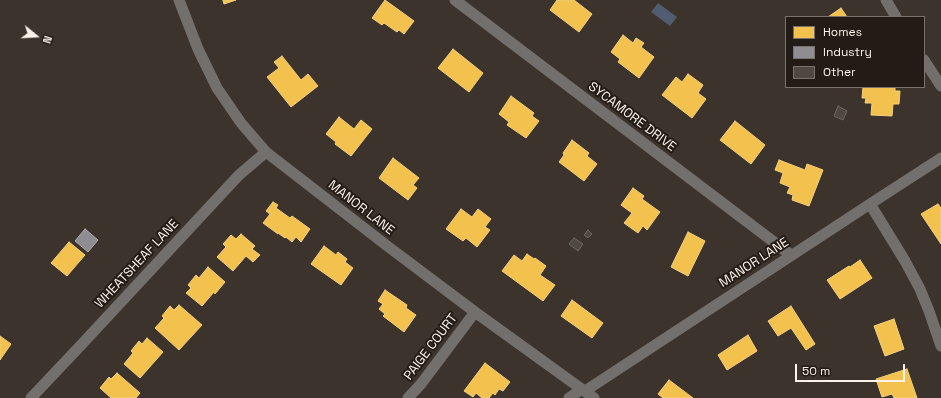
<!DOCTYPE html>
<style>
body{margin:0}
#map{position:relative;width:941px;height:398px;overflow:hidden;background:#3c342c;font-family:"Space Grotesk",sans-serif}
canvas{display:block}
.legend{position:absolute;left:785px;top:16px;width:140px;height:72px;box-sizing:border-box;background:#231c16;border:1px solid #7a726b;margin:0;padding:5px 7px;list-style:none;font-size:12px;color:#fcf2ea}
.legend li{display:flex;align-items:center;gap:8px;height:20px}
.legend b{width:20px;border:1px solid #7a726b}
.north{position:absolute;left:16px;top:16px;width:40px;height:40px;-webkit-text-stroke:3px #231c16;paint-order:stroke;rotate:108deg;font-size:11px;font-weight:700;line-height:16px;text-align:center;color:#fcf2ea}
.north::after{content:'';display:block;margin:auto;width:14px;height:18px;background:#fcf2ea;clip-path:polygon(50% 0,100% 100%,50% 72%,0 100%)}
.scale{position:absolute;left:795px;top:364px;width:110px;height:18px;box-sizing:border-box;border:2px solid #fcf2ea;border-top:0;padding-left:5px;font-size:12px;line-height:14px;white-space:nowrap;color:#fcf2ea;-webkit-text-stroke:3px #231c16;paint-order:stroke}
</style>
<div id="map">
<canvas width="941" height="398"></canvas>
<ul class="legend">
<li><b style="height:11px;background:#f2c14e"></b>Homes</li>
<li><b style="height:11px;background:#8d8d92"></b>Industry</li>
<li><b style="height:11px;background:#4f4842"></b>Other</li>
</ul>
<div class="north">N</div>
<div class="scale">50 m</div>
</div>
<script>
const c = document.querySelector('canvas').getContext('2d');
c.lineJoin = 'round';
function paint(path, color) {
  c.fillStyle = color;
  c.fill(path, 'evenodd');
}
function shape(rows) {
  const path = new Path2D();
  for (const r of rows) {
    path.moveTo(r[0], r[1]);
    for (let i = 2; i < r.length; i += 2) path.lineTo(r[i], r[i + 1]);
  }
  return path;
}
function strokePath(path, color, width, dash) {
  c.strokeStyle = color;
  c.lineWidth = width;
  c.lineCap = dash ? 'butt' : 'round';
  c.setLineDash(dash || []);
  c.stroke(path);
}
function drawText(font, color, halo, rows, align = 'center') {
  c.font = font + ' "Space Grotesk",sans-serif';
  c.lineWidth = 4;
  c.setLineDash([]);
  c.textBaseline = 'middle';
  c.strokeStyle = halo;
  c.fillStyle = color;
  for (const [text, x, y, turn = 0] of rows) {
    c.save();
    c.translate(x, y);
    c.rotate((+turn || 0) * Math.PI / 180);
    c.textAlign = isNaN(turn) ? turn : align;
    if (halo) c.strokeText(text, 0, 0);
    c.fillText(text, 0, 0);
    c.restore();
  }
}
paint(shape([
 [658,3,677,17,670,26,651,12]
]), '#515c70');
const homes = shape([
 [223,0,236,0,224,4,223,0],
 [385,0,414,21,404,34,399,30,397,32,384,23,382,25,372,18,385,0],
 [557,0,574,0,592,14,579,32,550,10,557,0],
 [841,8,847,17,828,17,841,8],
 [623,35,633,43,636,38,644,43,641,47,654,57,639,78,618,62,620,59,611,52,623,35],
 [453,49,483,73,469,92,438,68,453,49],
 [282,56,301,80,308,74,318,86,291,107,267,77,279,68,274,62,282,56],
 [688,74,703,85,698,93,706,99,692,118,662,95,676,77,682,82,688,74],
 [863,87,895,87,895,91,900,91,899,104,893,104,892,116,871,115,872,103,865,103,866,98,862,98,863,87],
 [511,96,534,113,532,116,539,121,526,138,507,125,509,122,499,114,511,96],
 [339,117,354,129,361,120,372,129,351,156,335,144,336,142,326,134,339,117],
 [735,121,765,145,751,164,720,140,735,121],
 [572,140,589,153,587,156,597,164,584,181,559,162,564,155,563,153,572,140],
 [393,158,419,178,413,185,417,188,408,200,379,178,393,158],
 [779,160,805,170,807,164,823,170,809,206,792,200,793,195,787,193,790,187,780,183,783,173,775,170,779,160],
 [633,188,644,196,642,199,660,212,647,230,643,226,638,233,624,223,632,213,621,205,633,188],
 [273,202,278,205,276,208,290,218,292,216,310,229,301,242,296,237,292,242,286,237,285,238,278,233,278,234,263,223,270,214,266,211,273,202],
 [938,204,941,208,941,244,921,214,938,204],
 [461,209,472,217,478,209,491,219,485,227,490,230,477,247,466,238,463,241,446,229,461,209],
 [688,232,705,241,688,276,671,267,688,232],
 [241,234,255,246,252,249,260,255,253,262,246,256,233,271,217,257,226,247,223,244,231,235,236,239,241,234],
 [69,242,85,255,67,276,51,263,69,242],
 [324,246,336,255,338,252,347,259,345,262,353,268,341,285,311,264,324,246],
 [527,254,534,259,535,258,546,266,540,275,555,285,543,301,502,271,514,255,522,261,527,254],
 [860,260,872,278,840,299,827,280,849,266,850,267,860,260],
 [208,267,225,282,215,294,214,292,202,306,186,293,191,288,188,285,196,275,199,278,208,267],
 [385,290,407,305,406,308,416,315,404,332,383,316,385,314,379,309,383,304,378,301,385,290],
 [572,300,603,323,592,338,561,316,572,300],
 [179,305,202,325,179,350,155,328,164,318,162,316,170,306,174,310,179,305],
 [791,306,815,344,806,350,791,328,778,336,768,321,791,306],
 [894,319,904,349,885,356,874,326,894,319],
 [748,335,757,351,727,370,718,355,748,335],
 [0,336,11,344,0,360,0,336],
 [147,338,163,352,140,378,124,364,133,353,131,351,139,341,142,344,147,338],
 [485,363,510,382,503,391,499,389,495,395,493,393,489,398,482,398,476,393,473,397,464,391,485,363],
 [907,369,917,398,894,398,892,394,882,397,876,379,907,369],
 [117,373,140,393,136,398,111,398,100,388,109,377,111,379,117,373],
 [669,380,693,398,663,398,658,394,669,380]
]);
paint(homes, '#f2c14e');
strokePath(homes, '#f5d07d', 1);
const industry = shape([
 [85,229,98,240,88,252,75,241,85,229]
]);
paint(industry, '#8d8d92');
strokePath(industry, '#aeabac', 1);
const building = shape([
 [838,106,847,111,843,120,834,116,838,106],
 [588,230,592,234,588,238,584,235,588,230],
 [574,238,583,244,578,251,569,244,574,238]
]);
paint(building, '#4f4842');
strokePath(building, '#6e6760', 1);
strokePath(shape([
 [179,0,198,49,217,88,241,123,266,152,386,245,475,312,594,398],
 [455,0,791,255],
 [886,0,896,17],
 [924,60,941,86],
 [870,204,905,261,920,289,929,311,941,346],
 [585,391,870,204,941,158],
 [31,398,82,344,239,175,266,152],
 [408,398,421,384,475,312],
 [569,398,582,389]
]), '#736f6d', 11);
drawText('13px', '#fcf2ea', '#231c16', [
 ["SYCAMORE DRIVE",632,117,37],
 ["MANOR LANE",361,208,38],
 ["MANOR LANE",754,263,-33],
 ["WHEATSHEAF LANE",137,264,-47],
 ["PAIGE COURT",431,347,-53]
]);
</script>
